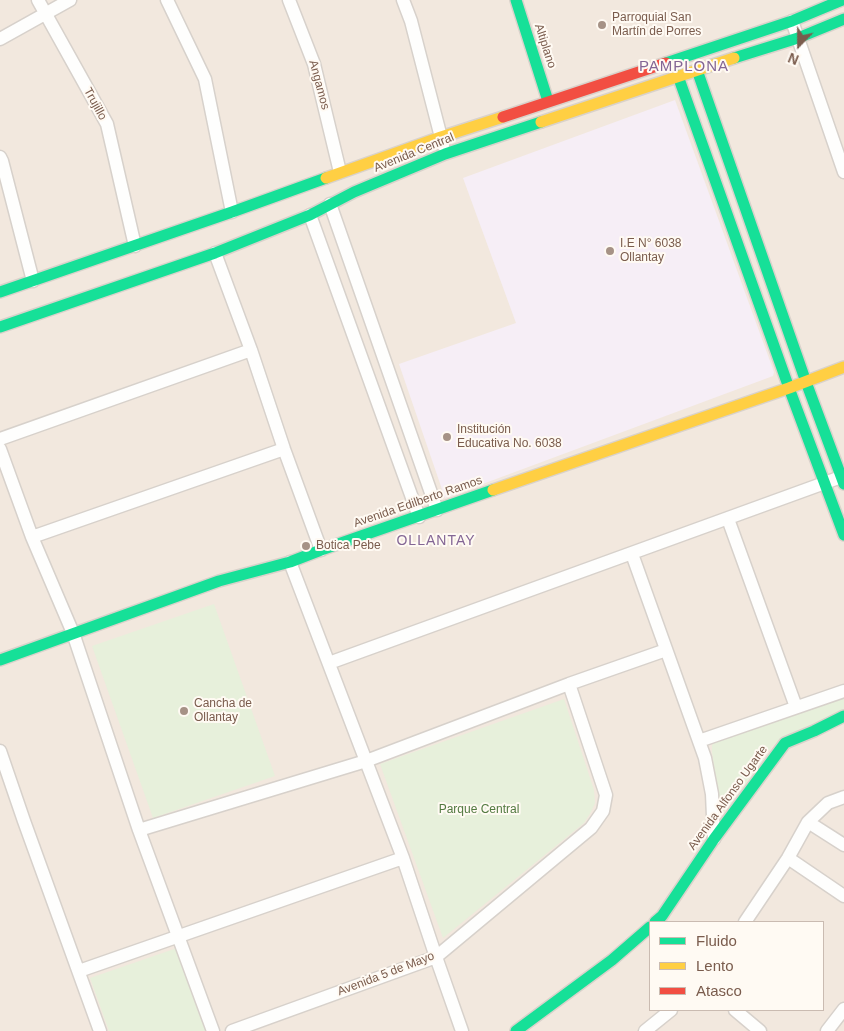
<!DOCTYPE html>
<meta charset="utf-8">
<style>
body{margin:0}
#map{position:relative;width:844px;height:1031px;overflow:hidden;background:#f9f5f0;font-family:Arial,sans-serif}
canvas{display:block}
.legend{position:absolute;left:649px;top:921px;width:175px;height:90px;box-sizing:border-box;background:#fffaf3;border:1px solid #cabbb1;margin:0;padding:6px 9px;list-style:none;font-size:15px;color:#7a5c4d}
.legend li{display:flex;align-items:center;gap:10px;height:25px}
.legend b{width:25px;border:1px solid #cabbb1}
.north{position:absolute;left:774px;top:20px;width:50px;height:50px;-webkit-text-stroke:4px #fffaf3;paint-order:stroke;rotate:202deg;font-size:14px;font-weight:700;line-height:20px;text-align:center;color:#7a5c4d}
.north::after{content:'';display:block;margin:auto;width:18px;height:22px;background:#7a5c4d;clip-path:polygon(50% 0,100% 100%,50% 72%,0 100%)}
</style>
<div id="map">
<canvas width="844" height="1031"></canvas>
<ul class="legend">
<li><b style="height:6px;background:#16e098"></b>Fluido</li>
<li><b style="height:6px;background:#ffcf43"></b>Lento</li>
<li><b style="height:6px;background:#f24e42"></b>Atasco</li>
</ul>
<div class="north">N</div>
</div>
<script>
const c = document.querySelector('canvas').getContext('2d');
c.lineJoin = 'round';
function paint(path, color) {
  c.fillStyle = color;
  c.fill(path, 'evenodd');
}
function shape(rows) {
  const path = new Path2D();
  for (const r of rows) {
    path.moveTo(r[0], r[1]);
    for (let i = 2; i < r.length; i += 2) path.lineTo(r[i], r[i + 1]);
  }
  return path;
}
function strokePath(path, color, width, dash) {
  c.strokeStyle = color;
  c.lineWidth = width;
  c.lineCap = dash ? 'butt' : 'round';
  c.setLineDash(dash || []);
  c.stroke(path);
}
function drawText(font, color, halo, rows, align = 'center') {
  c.font = font + ' Arial,sans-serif';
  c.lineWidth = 4;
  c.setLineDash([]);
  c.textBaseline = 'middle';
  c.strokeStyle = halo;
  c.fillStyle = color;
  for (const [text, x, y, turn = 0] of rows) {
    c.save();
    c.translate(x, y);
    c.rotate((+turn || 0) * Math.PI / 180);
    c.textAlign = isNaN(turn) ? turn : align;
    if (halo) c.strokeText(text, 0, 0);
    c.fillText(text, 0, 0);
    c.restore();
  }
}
paint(shape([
 [0,0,844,0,844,1031,0,1031],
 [650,922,823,922,823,1010,650,1010]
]), '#f2e8de');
paint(shape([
 [675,100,774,372,773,376,445,498,399,364,516,323,463,178]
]), '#f6eef6');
paint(shape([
 [214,604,275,776,153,818,92,646],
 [844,696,844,710,794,732,772,746,748,781,721,816,712,752,712,745,715,742],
 [564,699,594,790,595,803,591,812,584,823,443,938,380,764],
 [180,947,209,1031,109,1031,90,978]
]), '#e7f0db');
const street = shape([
 [38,0,107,124,135,246],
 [167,0,205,79,232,212],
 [289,0,314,64,340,172],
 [403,0,411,21,443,145],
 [792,21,844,172],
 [0,39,70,0],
 [0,157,2,161,33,281],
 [330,204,437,510],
 [310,215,419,517],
 [215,253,251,350,284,449,321,550],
 [0,439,251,350],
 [0,449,32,537,73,633,139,830,213,1031],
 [728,519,796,707],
 [32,537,284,449],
 [632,554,705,758,712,794,714,839],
 [290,562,403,858,436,957,462,1031],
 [329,663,841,477],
 [699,741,844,691],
 [0,751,24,821,100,1031],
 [808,822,844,845],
 [139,830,366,761,569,684,666,650],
 [788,858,844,896],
 [745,922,788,858,808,822,828,803,844,797],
 [79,971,403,858],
 [735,1010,760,1031],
 [232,1031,436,957,591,828,603,811,606,795,569,684],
 [645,1031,671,1010],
 [827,1031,844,1009]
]);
const fast = shape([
 [516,0,548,101],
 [734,58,798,38,844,19],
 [666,63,792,21,842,0],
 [697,70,806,382,844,484],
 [678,76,789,388,844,535],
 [0,292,232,212,326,178],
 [0,327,215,253,310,215,354,192,445,154,541,122],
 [0,660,219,581,290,562,321,550,493,490],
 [655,922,662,916,714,839,785,743,814,731,844,716],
 [516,1031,612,960,650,927]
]);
const slow = shape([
 [541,122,734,58],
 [326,178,441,137,503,117],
 [493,490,789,388,844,367]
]);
const jam = shape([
 [503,117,666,63]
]);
strokePath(street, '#d7d1cb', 15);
strokePath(fast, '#d9d2cb', 14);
strokePath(slow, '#d9d2cb', 14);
strokePath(jam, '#d9d2cb', 14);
strokePath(street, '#fefefd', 12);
strokePath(fast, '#16e098', 11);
strokePath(slow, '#ffcf43', 11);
strokePath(jam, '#f24e42', 11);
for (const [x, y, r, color] of [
 [602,25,5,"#a69286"],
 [610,251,5,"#a69286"],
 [447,437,5,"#a69286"],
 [306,546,5,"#a69286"],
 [184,711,5,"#a69286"]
]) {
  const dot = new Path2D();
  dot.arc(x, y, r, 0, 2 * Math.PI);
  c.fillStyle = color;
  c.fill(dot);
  strokePath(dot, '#fffaf3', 2);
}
drawText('12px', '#7a5c4d', '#fffaf3', [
 ["Parroquial San",612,18],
 ["Martín de Porres",612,32],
 ["I.E N° 6038",620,244],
 ["Ollantay",620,258],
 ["Institución",457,430],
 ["Educativa No. 6038",457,444],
 ["Botica Pebe",316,546],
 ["Cancha de",194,704],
 ["Ollantay",194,718]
], 'left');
drawText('12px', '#7a5c4d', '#fffaf3', [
 ["Altiplano",545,46,72],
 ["Angamos",319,85,75],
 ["Trujillo",95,104,61],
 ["Avenida Central",414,153,-22],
 ["Avenida Edilberto Ramos",418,502,-19],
 ["Avenida Alfonso Ugarte",728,798,-54],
 ["Avenida 5 de Mayo",386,974,-21]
]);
drawText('12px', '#537a41', '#fffaf3', [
 ["Parque Central",479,810]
]);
c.letterSpacing = '1px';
drawText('14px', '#846695', '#fffaf3', [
 ["OLLANTAY",436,541]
]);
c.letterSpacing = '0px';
c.letterSpacing = '1px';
drawText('15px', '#846695', '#fffaf3', [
 ["PAMPLONA",684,67]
]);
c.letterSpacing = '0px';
</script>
